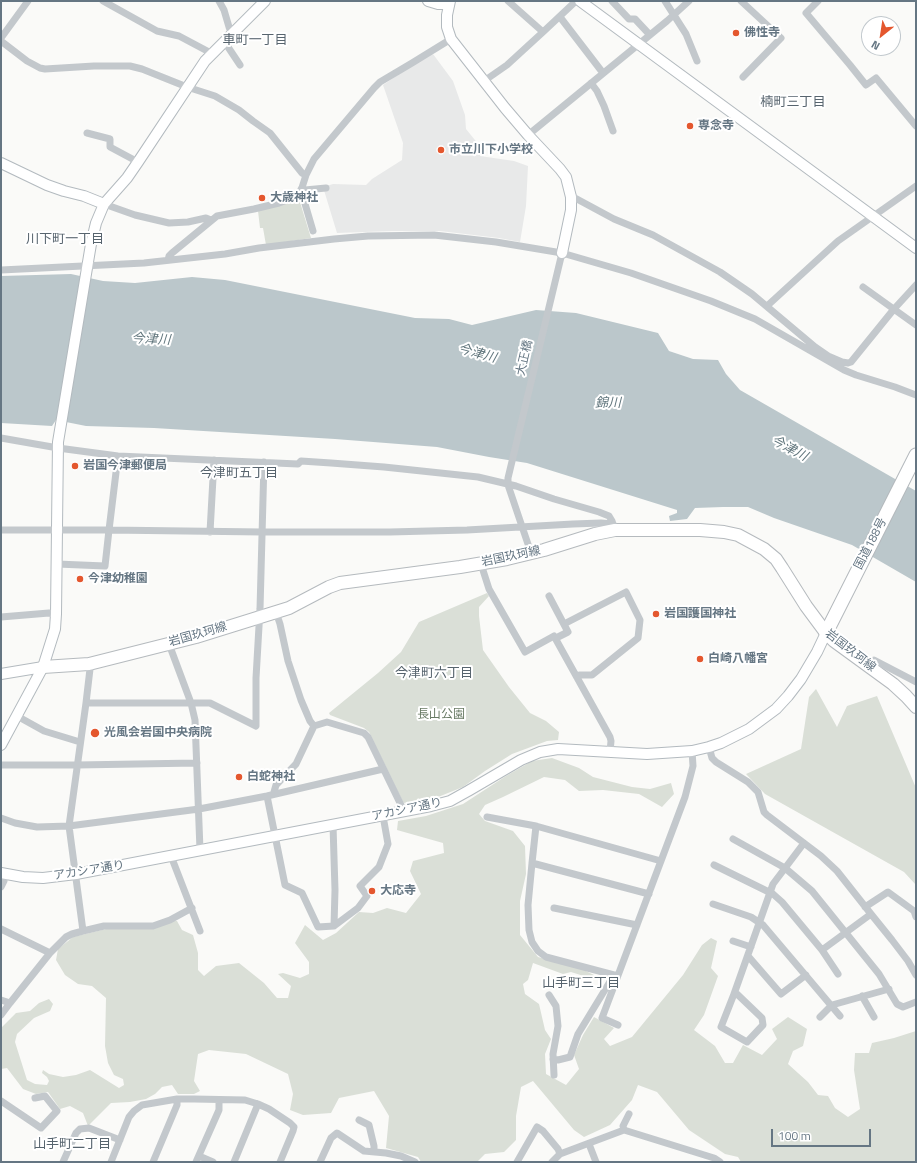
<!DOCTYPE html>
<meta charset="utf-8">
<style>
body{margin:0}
#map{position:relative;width:917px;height:1163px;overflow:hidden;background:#fafaf8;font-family:"Titillium Web",sans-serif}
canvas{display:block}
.frame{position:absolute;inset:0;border:2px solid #657683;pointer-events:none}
.north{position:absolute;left:861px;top:16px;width:40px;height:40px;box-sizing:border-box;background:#fff;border:1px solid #c1c8cd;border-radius:50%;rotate:210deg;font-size:11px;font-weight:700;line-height:16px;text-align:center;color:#657683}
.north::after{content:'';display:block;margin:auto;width:14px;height:18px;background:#e4572e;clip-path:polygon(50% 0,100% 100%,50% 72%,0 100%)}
.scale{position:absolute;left:771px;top:1129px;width:100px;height:18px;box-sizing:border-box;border:2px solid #657683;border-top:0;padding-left:5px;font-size:12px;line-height:14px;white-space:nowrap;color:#657683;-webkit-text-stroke:3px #fff;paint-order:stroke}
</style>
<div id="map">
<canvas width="917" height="1163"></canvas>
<div class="frame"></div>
<div class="north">N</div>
<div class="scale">100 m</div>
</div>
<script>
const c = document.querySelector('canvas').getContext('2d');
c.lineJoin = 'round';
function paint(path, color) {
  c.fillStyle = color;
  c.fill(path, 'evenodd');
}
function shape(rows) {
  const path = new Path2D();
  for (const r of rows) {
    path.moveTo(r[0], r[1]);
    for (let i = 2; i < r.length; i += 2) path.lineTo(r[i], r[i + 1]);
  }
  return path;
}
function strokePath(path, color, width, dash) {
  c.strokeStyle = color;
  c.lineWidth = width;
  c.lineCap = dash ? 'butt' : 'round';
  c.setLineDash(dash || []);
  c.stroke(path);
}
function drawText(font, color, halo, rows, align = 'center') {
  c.font = font + ' "Titillium Web","Noto Sans JP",sans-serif';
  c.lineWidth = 4;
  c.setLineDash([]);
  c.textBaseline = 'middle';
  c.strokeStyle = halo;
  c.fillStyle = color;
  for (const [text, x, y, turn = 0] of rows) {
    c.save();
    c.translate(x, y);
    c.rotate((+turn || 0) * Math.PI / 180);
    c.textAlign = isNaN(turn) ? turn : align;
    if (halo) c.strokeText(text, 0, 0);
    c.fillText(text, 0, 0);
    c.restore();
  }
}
paint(shape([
 [433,54,453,81,465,115,466,129,479,145,480,156,514,161,528,166,526,206,520,242,499,238,440,231,392,231,337,233,323,187,333,184,366,185,372,179,402,160,403,143,383,85,411,66]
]), '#e8e9e9');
paint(shape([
 [299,199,311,238,266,245,263,228,260,228,258,211],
 [487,593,489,596,479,607,479,616,483,650,509,687,530,713,546,721,559,732,558,740,547,741,512,754,485,771,463,787,438,797,409,806,403,802,369,732,364,728,330,715,329,713,378,673,401,652,419,622],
 [816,689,837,727,847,706,877,696,916,788,916,885,904,872,765,794,746,774,801,749,809,697],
 [552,758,579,768,593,777,632,787,650,789,671,783,674,794,662,807,639,794,603,790,579,791,565,780,544,777,503,797,485,805,479,814,485,821,513,831,525,846,526,874,520,901,520,935,538,957,584,970,596,976,593,979,571,972,563,974,533,963,528,980,523,984,525,994,539,1004,545,1030,551,1039,545,1054,546,1074,566,1085,579,1069,574,1055,583,1035,594,1017,614,1028,604,1039,610,1046,632,1037,683,975,702,945,711,938,717,941,711,968,718,976,704,1015,694,1030,715,1046,725,1063,733,1063,743,1045,762,1055,777,1039,772,1029,788,1017,807,1029,803,1046,793,1051,788,1064,808,1082,818,1095,828,1096,835,1108,848,1117,860,1109,854,1070,855,1053,869,1053,872,1043,894,1038,916,1031,916,1162,741,1162,738,1157,725,1154,689,1130,657,1092,638,1085,632,1100,610,1125,584,1137,574,1130,533,1081,521,1087,516,1116,516,1140,504,1152,485,1154,477,1162,421,1162,418,1157,386,1148,389,1116,374,1091,339,1098,331,1113,303,1115,290,1110,293,1094,288,1074,246,1054,209,1050,198,1054,194,1081,200,1091,194,1094,178,1094,172,1085,162,1087,155,1094,146,1099,130,1102,111,1103,88,1126,83,1113,70,1106,60,1109,48,1092,36,1094,23,1089,7,1068,1,1069,1,1028,16,1013,30,1011,39,1003,49,999,53,1004,50,1011,34,1018,17,1034,15,1042,27,1080,35,1084,47,1085,49,1081,47,1077,42,1073,43,1070,49,1074,63,1077,76,1075,90,1070,119,1088,124,1085,123,1079,114,1075,108,1063,105,1046,106,998,92,986,78,984,65,975,56,960,58,949,73,937,106,929,170,921,177,921,182,930,193,935,198,953,198,970,204,976,216,966,239,963,264,983,277,998,288,998,291,986,278,974,283,973,300,978,309,974,309,962,295,943,305,925,323,940,336,933,359,912,373,913,387,908,406,913,421,894,410,871,413,861,444,853,443,843,397,830,398,821,426,816,463,804,506,776,532,761]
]), '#dadfd7');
paint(shape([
 [71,274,103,281,135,283,192,277,225,280,415,318,449,319,472,325,536,310,576,313,658,333,669,351,693,359,718,360,726,374,740,390,916,491,916,582,852,545,774,518,748,507,723,507,695,508,687,519,670,521,669,516,677,513,677,510,527,463,489,457,437,447,335,439,154,428,86,426,56,420,52,426,1,423,1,276]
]), '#bbc7cb');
const secondary = shape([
 [428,1,438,4,448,4],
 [450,1,447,15,447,27,451,39,505,108,528,135,560,169,566,177,571,197,571,210,562,253],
 [580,1,916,248],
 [1,163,47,185,64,191,84,196,104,204],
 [1,674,43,667],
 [1,745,43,667,55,629,56,614,58,442,91,244,96,223,104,204,127,178,138,162,205,61,265,1],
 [1,873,23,877,43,878,76,874,431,806,450,801,468,791,521,760,540,752,558,749,647,754,692,751,709,747,721,743,749,729,776,709,788,696,801,679,817,652,826,633]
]);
const primary = shape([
 [43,667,89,664,196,637,289,608,329,587,340,583,460,567,507,559,544,550,595,534,615,530,700,530,724,532,738,535,764,549,776,559,782,568,806,606,826,633,834,641,893,684,906,696,916,707]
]);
const highway = shape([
 [826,633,916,455]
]);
strokePath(secondary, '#b3babf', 12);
strokePath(primary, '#b5babe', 14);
strokePath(highway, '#b4b9bd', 15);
strokePath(shape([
 [103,1,157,31,179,36,211,53],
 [219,1,224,10,229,27,232,34],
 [508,1,543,32,576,1],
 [612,1,629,19,635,19,650,35],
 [665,1,686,34,697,61],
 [741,1,781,38,743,77],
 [818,1,806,13,850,65,866,85,876,78,916,126],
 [560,17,603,73],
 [1,38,28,1],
 [1,41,27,61,40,68,45,69,94,66,130,66,142,69,187,87,215,96,239,110,253,121,270,133,302,173,306,175],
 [224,41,240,65],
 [484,81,507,65,543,32],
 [591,83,597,91,604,106,613,131],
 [87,133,110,139,110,147,138,162],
 [528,135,667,21,689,1],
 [301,189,305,190,326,188],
 [300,194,303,197,313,231],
 [571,197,575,198,614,219,653,235,720,272,752,294,815,347,828,356],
 [104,204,135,215,169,223,188,222,206,218,211,220],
 [168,260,169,256,172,253,217,216,254,209,279,203,298,196,300,194,306,175,314,159,374,88,380,82,412,63,451,39],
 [1,270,144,263,225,254,259,248,334,239,368,236,434,235,496,242,562,253,631,273,711,301,755,319,844,370,856,375,895,387,916,395],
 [863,287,916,325],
 [767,306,838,241,916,186],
 [828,356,842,362,848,363,851,362,894,309,916,285],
 [1,438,58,448,118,456,298,464,301,461,331,463,384,467,478,477,516,486,554,499,599,512,609,516,612,521,615,530],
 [1,530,109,530,262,532,390,532,467,530,573,524,601,523,613,524],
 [210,532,214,460],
 [531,553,508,485,508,478,562,253],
 [57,564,105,566,109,530,118,456],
 [481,564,489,589,525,652,554,636,610,737,611,741,610,752],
 [549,596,568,632,556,638],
 [276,612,280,624,288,661,301,700,310,721,314,726],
 [1,617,49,613,56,614],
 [564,624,626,592,640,620,638,638,592,675,580,675,576,676],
 [169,644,191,703,195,720,200,850],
 [867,664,874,660,916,682],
 [86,703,210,703,256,726,256,678,260,609,264,462],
 [17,716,44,731,80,742],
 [709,747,712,758,716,762,748,782,758,792,764,812,767,815,821,856,837,871,871,914,892,940,908,961,916,975],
 [1,765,77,765,197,763],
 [274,794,274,792,276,785,296,764,314,726,327,722,364,733,368,737,401,805,403,812],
 [267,796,285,885,302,893,318,927,334,926,358,908,367,896,360,886,379,867,388,844,383,816],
 [487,817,536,826,661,861],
 [1,818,15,823,37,827,69,826,199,809,267,796,383,769],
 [333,825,335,890,334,926],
 [536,826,532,863,649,894],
 [733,839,785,868,812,891,879,974,897,1004,903,1007,916,1002],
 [171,856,200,931],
 [532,863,528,905,529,930,532,942,538,951,546,957,614,975,618,975],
 [714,865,773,894,782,902,822,950,838,974],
 [1,887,4,881,5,874],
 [713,904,751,917,763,925,840,1016],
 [865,907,888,892,914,911,916,917],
 [554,908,637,925],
 [1,929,50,953],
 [83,931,104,926,153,926,170,920,192,908],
 [733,941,751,947],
 [822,950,871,914],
 [748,956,781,994,806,975],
 [734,994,737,994,762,1018,763,1025,747,1042,721,1027,734,994,773,884,804,843],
 [549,995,556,1006,558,1026,553,1054,554,1075],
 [862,996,874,1017],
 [1,1000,10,1003,50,953,66,937,72,934,83,931,69,826,86,703,90,669,89,664],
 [1,1015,10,1003],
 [820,1017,832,1005,889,989],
 [618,1025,602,1018,685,797,693,766,692,751],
 [553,1059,558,1060,570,1057,578,1034,614,975],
 [1,1101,41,1128,57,1111,45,1096,35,1098],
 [359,1120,369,1125,374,1146,374,1152],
 [624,1130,623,1126,629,1114],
 [589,1144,596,1162],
 [199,1156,213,1162],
 [63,1162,76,1133,80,1129,89,1128,120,1140],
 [111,1162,129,1117,134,1111,142,1105,177,1099,194,1099,245,1100,258,1104,269,1109,290,1123,294,1127,293,1131,280,1162],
 [153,1162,177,1105,177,1099],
 [196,1162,219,1110,219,1100],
 [234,1162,258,1104],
 [320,1162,331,1138,337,1133,364,1151,386,1153,401,1156,415,1162],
 [517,1162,537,1127,543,1131,558,1149,560,1154],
 [552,1162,560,1154,624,1130,714,1158,720,1162]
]), '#c3c8cc', 7);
strokePath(secondary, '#fff', 10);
strokePath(primary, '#fff', 12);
strokePath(highway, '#fff', 13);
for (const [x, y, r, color] of [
 [736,33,4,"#e4572e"],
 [690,126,4,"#e4572e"],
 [441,150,4,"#e4572e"],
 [262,198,4,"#e4572e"],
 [75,466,4,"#e4572e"],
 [80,579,4,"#e4572e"],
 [656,614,4,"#e4572e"],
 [700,659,4,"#e4572e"],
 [95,733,5,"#e4572e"],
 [239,777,4,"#e4572e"],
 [372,891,4,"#e4572e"]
]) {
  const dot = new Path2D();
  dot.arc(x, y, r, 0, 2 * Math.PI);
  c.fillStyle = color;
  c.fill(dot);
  strokePath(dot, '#fff', 1.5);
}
drawText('bold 12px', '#657683', '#fff', [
 ["佛性寺",744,33],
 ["専念寺",698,126],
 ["市立川下小学校",449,150],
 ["大歳神社",270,198],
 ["岩国今津郵便局",83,466],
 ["今津幼稚園",88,579],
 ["岩国護国神社",664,614],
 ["白崎八幡宮",708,659],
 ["光風会岩国中央病院",104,733],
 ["白蛇神社",247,777],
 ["大応寺",380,891]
], 'left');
drawText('12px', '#657683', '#fff', [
 ["大正橋",525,358,-77],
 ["国道188号",871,544,-63],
 ["岩国玖珂線",511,557,-12],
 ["岩国玖珂線",198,635,-16],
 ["岩国玖珂線",850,651,38],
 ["アカシア通り",407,810,-12],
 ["アカシア通り",89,871,-9]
]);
drawText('12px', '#687a64', '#fff', [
 ["長山公園",441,715]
]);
drawText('13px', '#57646e', '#fff', [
 ["車町一丁目",255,41],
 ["楠町三丁目",793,103],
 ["川下町一丁目",65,240],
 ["今津町五丁目",239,474],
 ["今津町六丁目",434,674],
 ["山手町三丁目",581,984],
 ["山手町二丁目",72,1145]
]);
drawText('italic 13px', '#60757c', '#fff', [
 ["今津川",151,340,3],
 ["今津川",477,354,15],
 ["錦川",608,404],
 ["今津川",789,449,28]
]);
</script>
